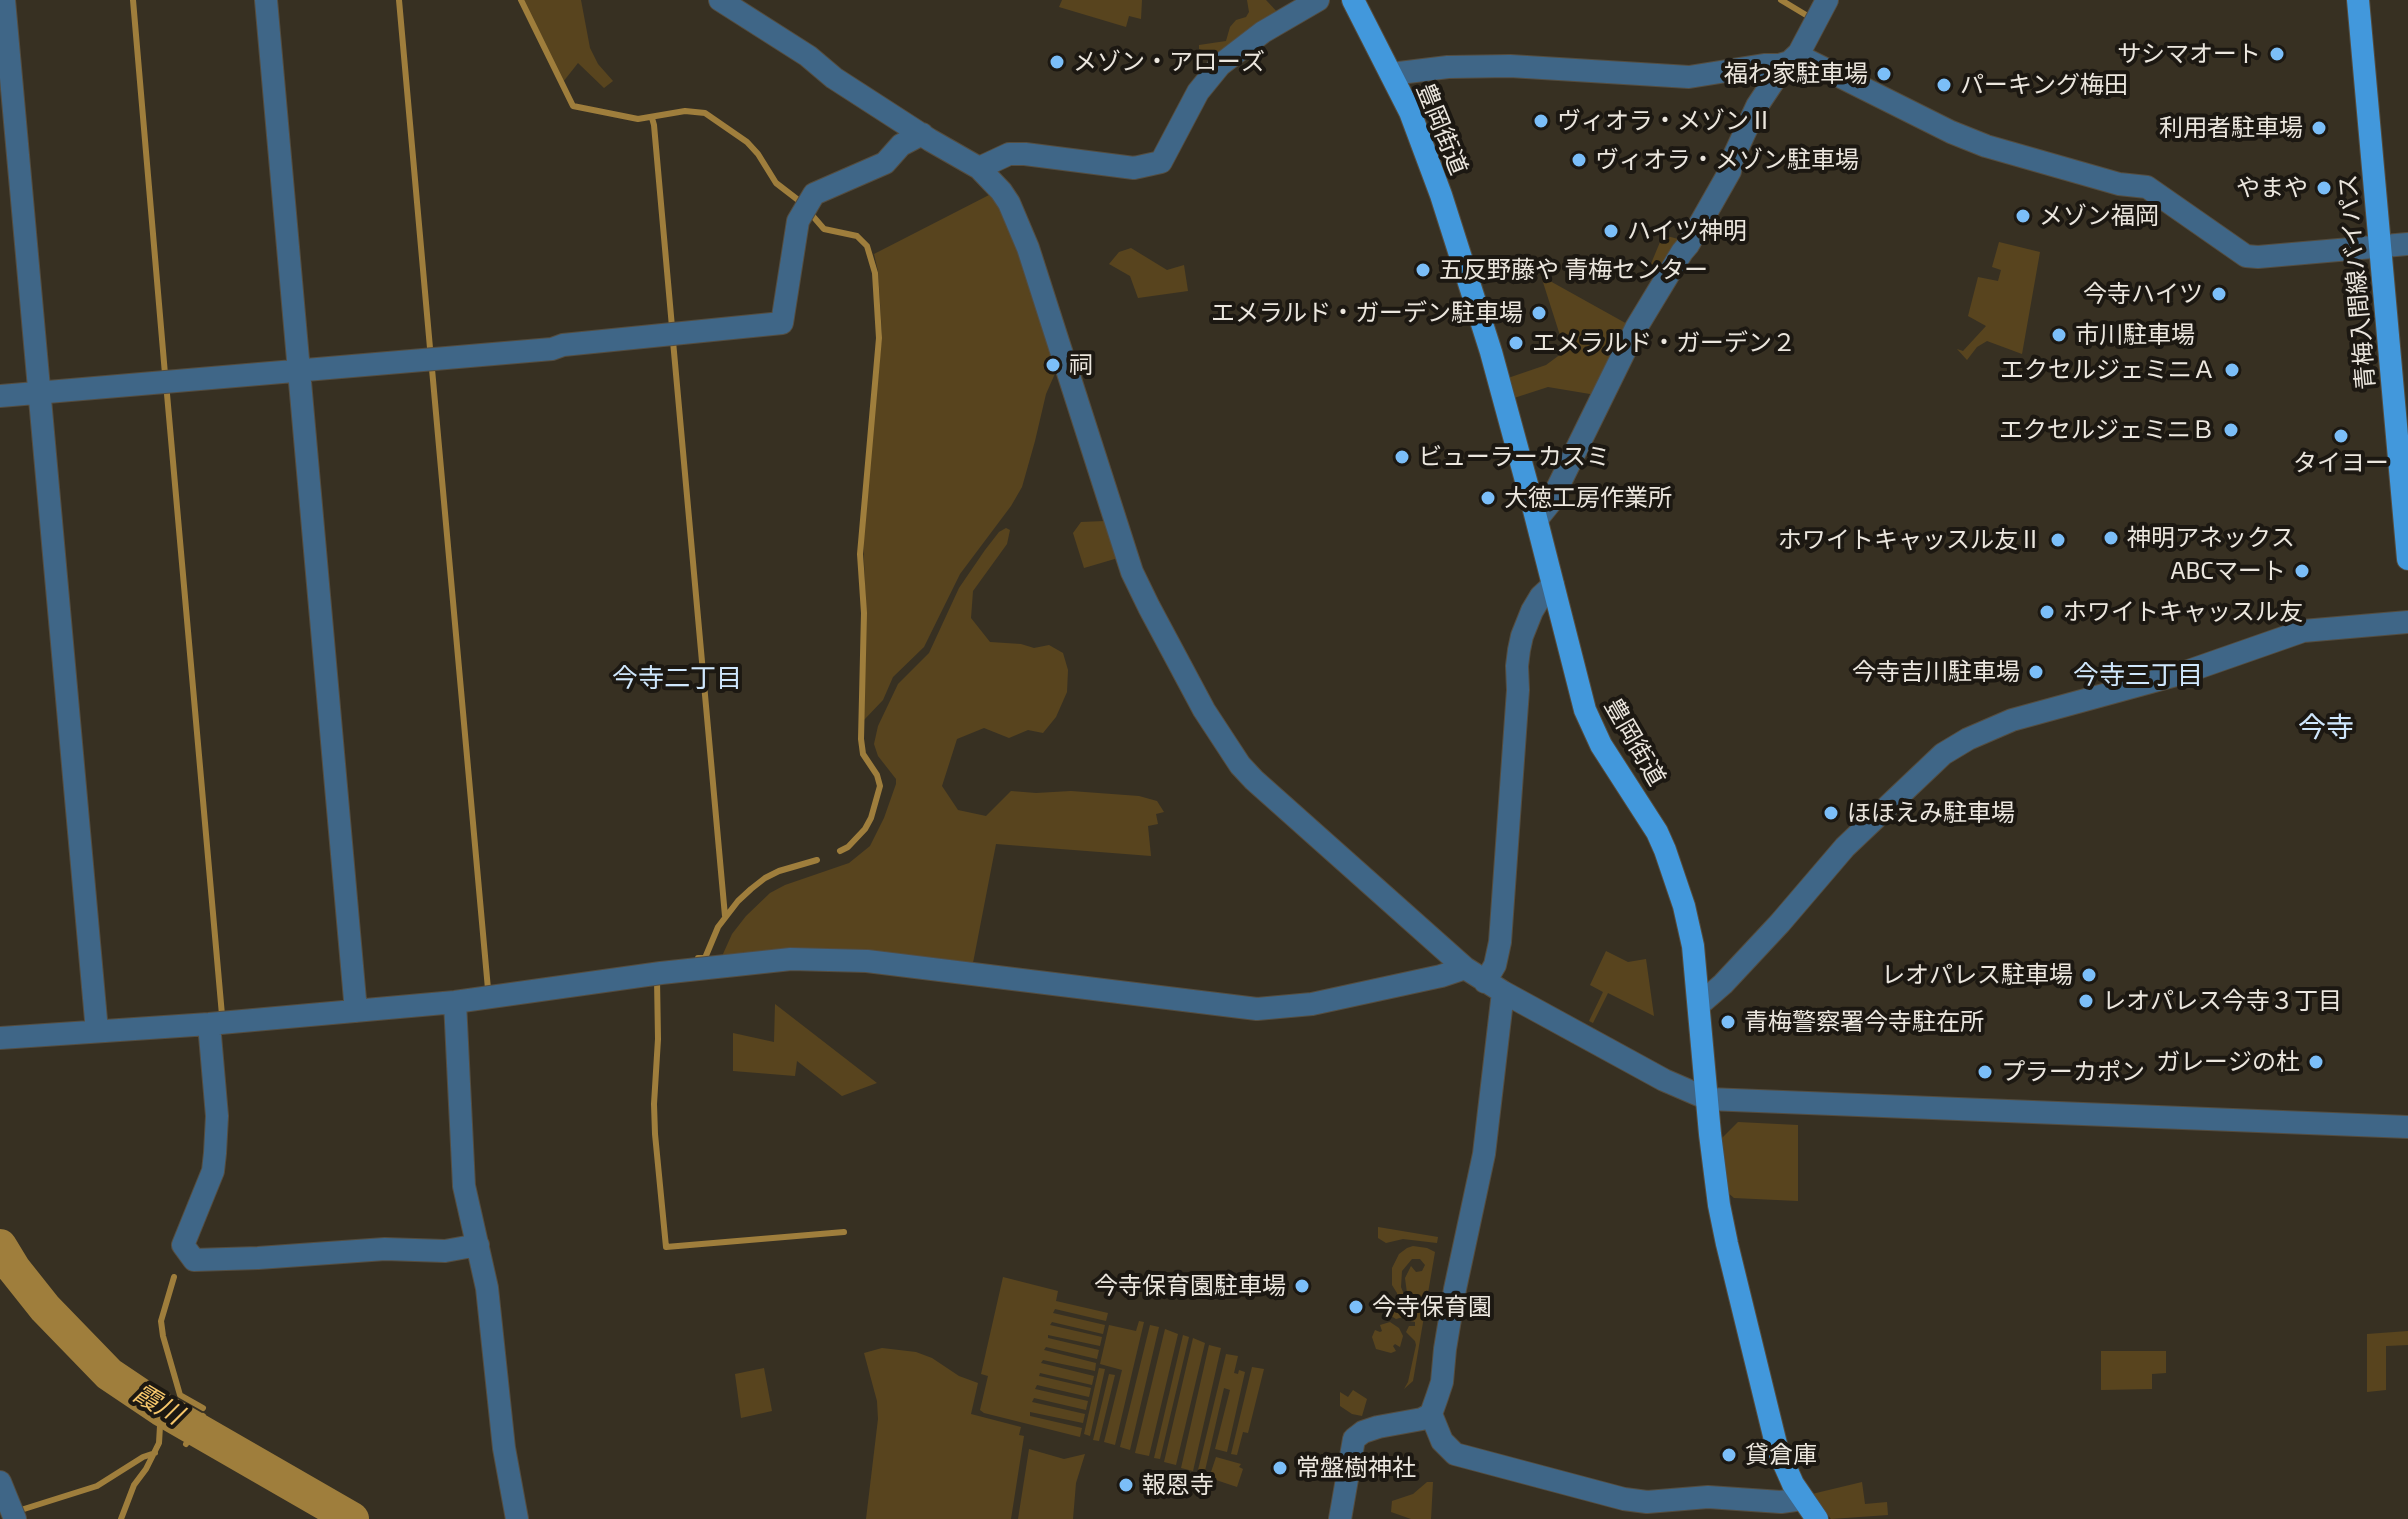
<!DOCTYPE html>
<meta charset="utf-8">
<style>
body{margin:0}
canvas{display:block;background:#373022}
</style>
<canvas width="2408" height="1519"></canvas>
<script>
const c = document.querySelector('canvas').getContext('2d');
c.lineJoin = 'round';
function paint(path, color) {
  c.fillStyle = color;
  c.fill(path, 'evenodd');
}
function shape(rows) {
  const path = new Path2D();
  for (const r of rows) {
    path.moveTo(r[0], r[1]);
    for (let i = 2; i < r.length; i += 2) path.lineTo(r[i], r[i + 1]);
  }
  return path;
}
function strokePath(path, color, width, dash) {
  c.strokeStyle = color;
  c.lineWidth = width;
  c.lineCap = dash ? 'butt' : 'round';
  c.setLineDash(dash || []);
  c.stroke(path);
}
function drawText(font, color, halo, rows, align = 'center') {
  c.font = font + ' "Exo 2","Noto Sans JP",sans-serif';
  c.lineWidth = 8;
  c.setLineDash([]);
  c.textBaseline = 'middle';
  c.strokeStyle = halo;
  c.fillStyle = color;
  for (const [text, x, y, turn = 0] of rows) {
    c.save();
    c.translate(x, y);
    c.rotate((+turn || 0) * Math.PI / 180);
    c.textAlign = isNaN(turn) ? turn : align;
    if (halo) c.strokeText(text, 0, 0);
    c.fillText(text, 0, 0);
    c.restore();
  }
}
paint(shape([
 [523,0,581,0,590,48,598,64,613,81,604,88,578,63,563,82],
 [1062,0,1142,0,1141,19,1129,16,1126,27,1059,7],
 [1247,0,1266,0,1280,15,1222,56,1199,49,1199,45,1226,41,1230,27,1236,20,1246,17,1249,12],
 [991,194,1011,227,1057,369,1046,394,1035,441,1022,487,1011,506,960,574,924,647,893,677,883,700,864,720,866,611,863,535,882,335,878,271,874,254],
 [1663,235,1682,240,1663,274,1650,266],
 [1999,242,2040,252,2022,354,1987,341,1977,347,1967,360,1957,349,1963,351,1986,326,1968,316,1978,277,1998,281,2001,270,1992,267],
 [1131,248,1167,270,1184,265,1188,291,1138,298,1130,276,1109,264,1119,252],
 [1541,276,1629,325,1596,395,1548,387,1514,398,1508,378,1546,365,1565,351],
 [1105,521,1118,558,1084,568,1073,533,1081,522],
 [1006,528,1010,530,1007,544,973,591,971,618,990,642,1021,644,1034,648,1049,645,1063,653,1068,670,1067,692,1056,717,1043,733,1028,730,1009,738,984,728,957,739,942,786,958,810,986,816,1011,791,1036,793,1071,791,1139,796,1157,801,1164,812,1156,814,1158,824,1148,826,1151,856,996,844,972,968,725,958,723,954,732,934,746,916,770,893,785,885,849,863,870,846,884,818,896,784,896,779,878,756,874,744,878,726,898,684,929,653,959,588,985,550,999,532],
 [1606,951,1628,962,1646,959,1654,1016,1608,993,1593,1023,1589,1021,1603,992,1590,985],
 [775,1004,877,1083,842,1096,797,1061,795,1076,733,1071,733,1033,774,1042],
 [1738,1122,1798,1125,1798,1201,1734,1198,1727,1192,1721,1139],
 [1378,1227,1438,1237,1437,1243,1403,1239,1386,1243,1378,1238],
 [1413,1246,1427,1248,1435,1252,1413,1381,1404,1389,1408,1382,1416,1345,1415,1341,1406,1332,1409,1326,1415,1326,1415,1322,1410,1321,1411,1317,1415,1317,1417,1313,1411,1311,1412,1307,1415,1308,1418,1304,1407,1293,1405,1278,1411,1266,1416,1272,1422,1271,1425,1265,1420,1259,1412,1259,1402,1271,1401,1287,1407,1302,1406,1313,1403,1317,1396,1319,1388,1314,1390,1307,1393,1312,1396,1311,1397,1305,1397,1293,1392,1285,1392,1268,1399,1254,1407,1248],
 [1003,1277,1058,1291,1056,1301,1108,1313,1106,1321,1055,1309,1053,1313,1105,1325,1103,1334,1052,1322,1050,1325,1102,1337,1100,1346,1048,1335,1048,1338,1099,1350,1097,1359,1046,1347,1044,1350,1096,1363,1095,1371,1043,1360,1041,1363,1094,1376,1092,1385,1040,1373,1039,1376,1091,1388,1089,1397,1037,1385,1035,1389,1088,1401,1086,1410,1034,1398,1032,1402,1085,1414,1083,1423,1030,1412,1030,1416,1082,1428,1080,1437,984,1413,980,1410,988,1376,981,1374],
 [1139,1321,1144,1322,1115,1445,1104,1442,1122,1370,1100,1364,1109,1325,1136,1331],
 [1390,1322,1399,1328,1403,1336,1400,1347,1395,1344,1393,1346,1396,1351,1391,1353,1376,1349,1372,1337,1375,1330,1380,1332,1382,1331,1380,1325],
 [1150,1325,1159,1327,1130,1450,1120,1447],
 [1165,1329,1178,1334,1149,1456,1135,1453],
 [2408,1331,2408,1345,2386,1346,2386,1390,2367,1392,2367,1334],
 [1183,1335,1189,1337,1160,1459,1154,1458],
 [1193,1338,1205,1343,1176,1465,1164,1462],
 [1209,1345,1221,1348,1193,1471,1181,1468],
 [882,1348,916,1352,932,1358,959,1376,978,1383,971,1414,1021,1427,1019,1435,1024,1436,1011,1519,866,1519,878,1419,877,1401,864,1353],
 [2101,1351,2166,1351,2166,1373,2152,1374,2152,1389,2101,1390],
 [1226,1354,1238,1356,1234,1373,1238,1374,1239,1370,1245,1372,1227,1452,1215,1449,1230,1390,1224,1388,1204,1475,1197,1474],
 [1252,1367,1264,1369,1248,1433,1243,1432,1237,1455,1231,1454],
 [764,1368,772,1411,741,1418,735,1374],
 [1099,1368,1105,1369,1090,1436,1084,1434],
 [1109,1374,1115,1375,1099,1441,1093,1440],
 [1353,1390,1367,1399,1362,1416,1352,1414,1340,1406,1340,1392,1348,1397],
 [1029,1449,1064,1459,1085,1454,1076,1483,1073,1519,1018,1519],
 [1216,1457,1241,1464,1239,1467,1243,1469,1237,1487,1213,1479,1214,1473,1211,1472],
 [1427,1482,1433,1482,1431,1519,1411,1519,1391,1512,1392,1501,1413,1494],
 [1862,1482,1865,1504,1887,1502,1888,1515,1831,1519,1812,1494]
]), '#58441e');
strokePath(shape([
 [133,0,165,374],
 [399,0,430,348],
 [521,0,573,106,638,119,685,111,705,113,747,142,758,154,776,183,802,203],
 [1781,0,1806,15],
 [652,118,654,125,672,327],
 [811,214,824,229,857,236,867,246,875,273,879,338,860,554,864,613,861,739,863,754,877,775,880,786,871,818,865,829,848,847,840,851],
 [673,341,725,916],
 [432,369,488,989],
 [167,394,222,1015],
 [698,958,705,958,718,927,738,901,751,889,765,878,779,871,817,860],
 [657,979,658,1039,654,1104,655,1134,666,1247,844,1232],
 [174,1277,161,1321,163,1336,180,1395,203,1408],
 [186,1444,203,1416],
 [24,1509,97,1486,143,1457,155,1453],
 [121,1519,134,1485,146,1469,159,1443,161,1409]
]), '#9f7e3c', 6);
strokePath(shape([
 [0,1246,14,1269,45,1308,109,1374,161,1409,352,1519]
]), '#9f7e3c', 34);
const minor = shape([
 [4,0,97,1031],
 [266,0,356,1011],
 [720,0,808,56,834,78,930,140,979,168,1001,191,1009,203,1028,248,1132,572,1149,607,1204,710,1240,765,1254,780,1465,968,1503,992,1664,1080,1708,1099],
 [1391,74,1448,67,1510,66,1689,77,1764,65,1779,65,1803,58,1951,132,1986,146,2119,184,2147,187,2246,256,2258,257,2408,244],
 [979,168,1009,154,1025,154,1134,168,1161,162,1198,92,1220,65,1263,32,1318,0],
 [0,396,552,349,563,345,782,323,798,221,814,194,885,163,901,145,922,134],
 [1537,519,1550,503,1636,328,1682,252,1688,245,1730,171,1732,160,1757,106,1781,70,1799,53,1827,0],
 [1485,982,1495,965,1500,942,1518,690,1517,666,1519,650,1522,636,1532,611,1541,596,1553,585],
 [455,1002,464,1186,487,1288,504,1448,517,1519],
 [1700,1004,1723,984,1780,923,1845,847,1943,754,1968,739,2012,720,2180,674,2303,631,2408,622],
 [209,1024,217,1116,215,1153,213,1171,183,1245,194,1260,258,1258,385,1249,445,1251,478,1245],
 [0,1038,209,1024,455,1002,661,973,791,959,867,961,1257,1009,1312,1004,1441,976,1465,968],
 [1431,1414,1442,1441,1455,1454,1624,1499,1647,1502,1708,1497,1781,1502,1802,1499],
 [0,1482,15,1519],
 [1340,1519,1354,1439,1363,1432,1378,1427,1422,1419,1431,1414,1437,1397,1442,1382,1445,1349,1455,1289,1484,1154,1503,992]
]);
const tertiary = shape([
 [1708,1099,2408,1127]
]);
const primary = shape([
 [1353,0,1410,112,1441,195,1491,352,1534,510,1585,710,1601,745,1657,832,1665,850,1684,906,1693,946,1710,1134,1719,1205,1727,1244,1777,1448,1793,1484,1817,1519],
 [2358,0,2408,559]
]);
strokePath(minor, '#544d40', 24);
strokePath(tertiary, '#544d40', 24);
strokePath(primary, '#544d40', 24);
strokePath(minor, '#3f6687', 22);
strokePath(tertiary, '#3f6687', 22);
strokePath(primary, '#4298dc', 22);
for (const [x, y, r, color] of [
 [2277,54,8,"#7bbef8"],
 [1057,62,8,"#7bbef8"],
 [1884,74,8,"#7bbef8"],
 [1944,85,8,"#7bbef8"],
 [1541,121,8,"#7bbef8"],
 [2319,128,8,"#7bbef8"],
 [1579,160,8,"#7bbef8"],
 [2324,188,8,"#7bbef8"],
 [2023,216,8,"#7bbef8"],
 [1611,231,8,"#7bbef8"],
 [1423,270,8,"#7bbef8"],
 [2219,294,8,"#7bbef8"],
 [1539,313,8,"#7bbef8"],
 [2059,335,8,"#7bbef8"],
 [1516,343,8,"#7bbef8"],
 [1053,365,8,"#7bbef8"],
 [2232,370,8,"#7bbef8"],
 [2231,430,8,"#7bbef8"],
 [2341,436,8,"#7bbef8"],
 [1402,457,8,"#7bbef8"],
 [1488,498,8,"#7bbef8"],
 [2111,538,8,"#7bbef8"],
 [2058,540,8,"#7bbef8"],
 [2302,571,8,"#7bbef8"],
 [2047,612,8,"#7bbef8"],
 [2036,672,8,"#7bbef8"],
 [1831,813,8,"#7bbef8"],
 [2089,975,8,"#7bbef8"],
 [2086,1001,8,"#7bbef8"],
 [1728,1022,8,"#7bbef8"],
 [2316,1062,8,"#7bbef8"],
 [1985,1072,8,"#7bbef8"],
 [1302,1286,8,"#7bbef8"],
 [1356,1307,8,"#7bbef8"],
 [1729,1455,8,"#7bbef8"],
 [1280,1468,8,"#7bbef8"],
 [1126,1485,8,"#7bbef8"]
]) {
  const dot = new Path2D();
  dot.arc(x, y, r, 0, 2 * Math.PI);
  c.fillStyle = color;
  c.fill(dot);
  strokePath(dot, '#1c1812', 3);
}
drawText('24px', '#ebe6de', '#1c1812', [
 ["サシマオート",2261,54,"right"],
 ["メゾン・アローズ",1073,62],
 ["福わ家駐車場",1868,74,"right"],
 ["パーキング梅田",1960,85],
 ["ヴィオラ・メゾンⅡ",1557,121],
 ["利用者駐車場",2303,128,"right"],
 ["ヴィオラ・メゾン駐車場",1595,160],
 ["やまや",2308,188,"right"],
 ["メゾン福岡",2039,216],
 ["ハイツ神明",1627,231],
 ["五反野藤や 青梅センター",1439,270],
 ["今寺ハイツ",2203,294,"right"],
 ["エメラルド・ガーデン駐車場",1523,313,"right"],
 ["市川駐車場",2075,335],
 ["エメラルド・ガーデン２",1532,343],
 ["祠",1069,365],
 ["エクセルジェミニＡ",2216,370,"right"],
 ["エクセルジェミニＢ",2215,430,"right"],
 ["ビューラーカスミ",1418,457],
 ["タイヨー",2341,463,"center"],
 ["大徳工房作業所",1504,498],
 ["神明アネックス",2127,538],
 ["ホワイトキャッスル友Ⅱ",2042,540,"right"],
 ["ABCマート",2286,571,"right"],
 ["ホワイトキャッスル友",2063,612],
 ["今寺吉川駐車場",2020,672,"right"],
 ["ほほえみ駐車場",1847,813],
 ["レオパレス駐車場",2073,975,"right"],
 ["レオパレス今寺３丁目",2102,1001],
 ["青梅警察署今寺駐在所",1744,1022],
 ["ガレージの杜",2300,1062,"right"],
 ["プラーカポン",2001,1072],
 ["今寺保育園駐車場",1286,1286,"right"],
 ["今寺保育園",1372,1307],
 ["貸倉庫",1745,1455],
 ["常盤樹神社",1296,1468],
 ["報恩寺",1142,1485]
], 'left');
drawText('24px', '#ebe6de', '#1c1812', [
 ["豊岡街道",1442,129,68],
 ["青梅入間線バイパス",2357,282,-95],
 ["豊岡街道",1635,742,60]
]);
drawText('26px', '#cfe7fd', '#1c1812', [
 ["今寺三丁目",2138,675],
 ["今寺二丁目",677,678]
]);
drawText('italic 26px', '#f6c66a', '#1c1812', [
 ["霞川",158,1404,31]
]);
drawText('28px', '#cfe7fd', '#1c1812', [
 ["今寺",2326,728]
]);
</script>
